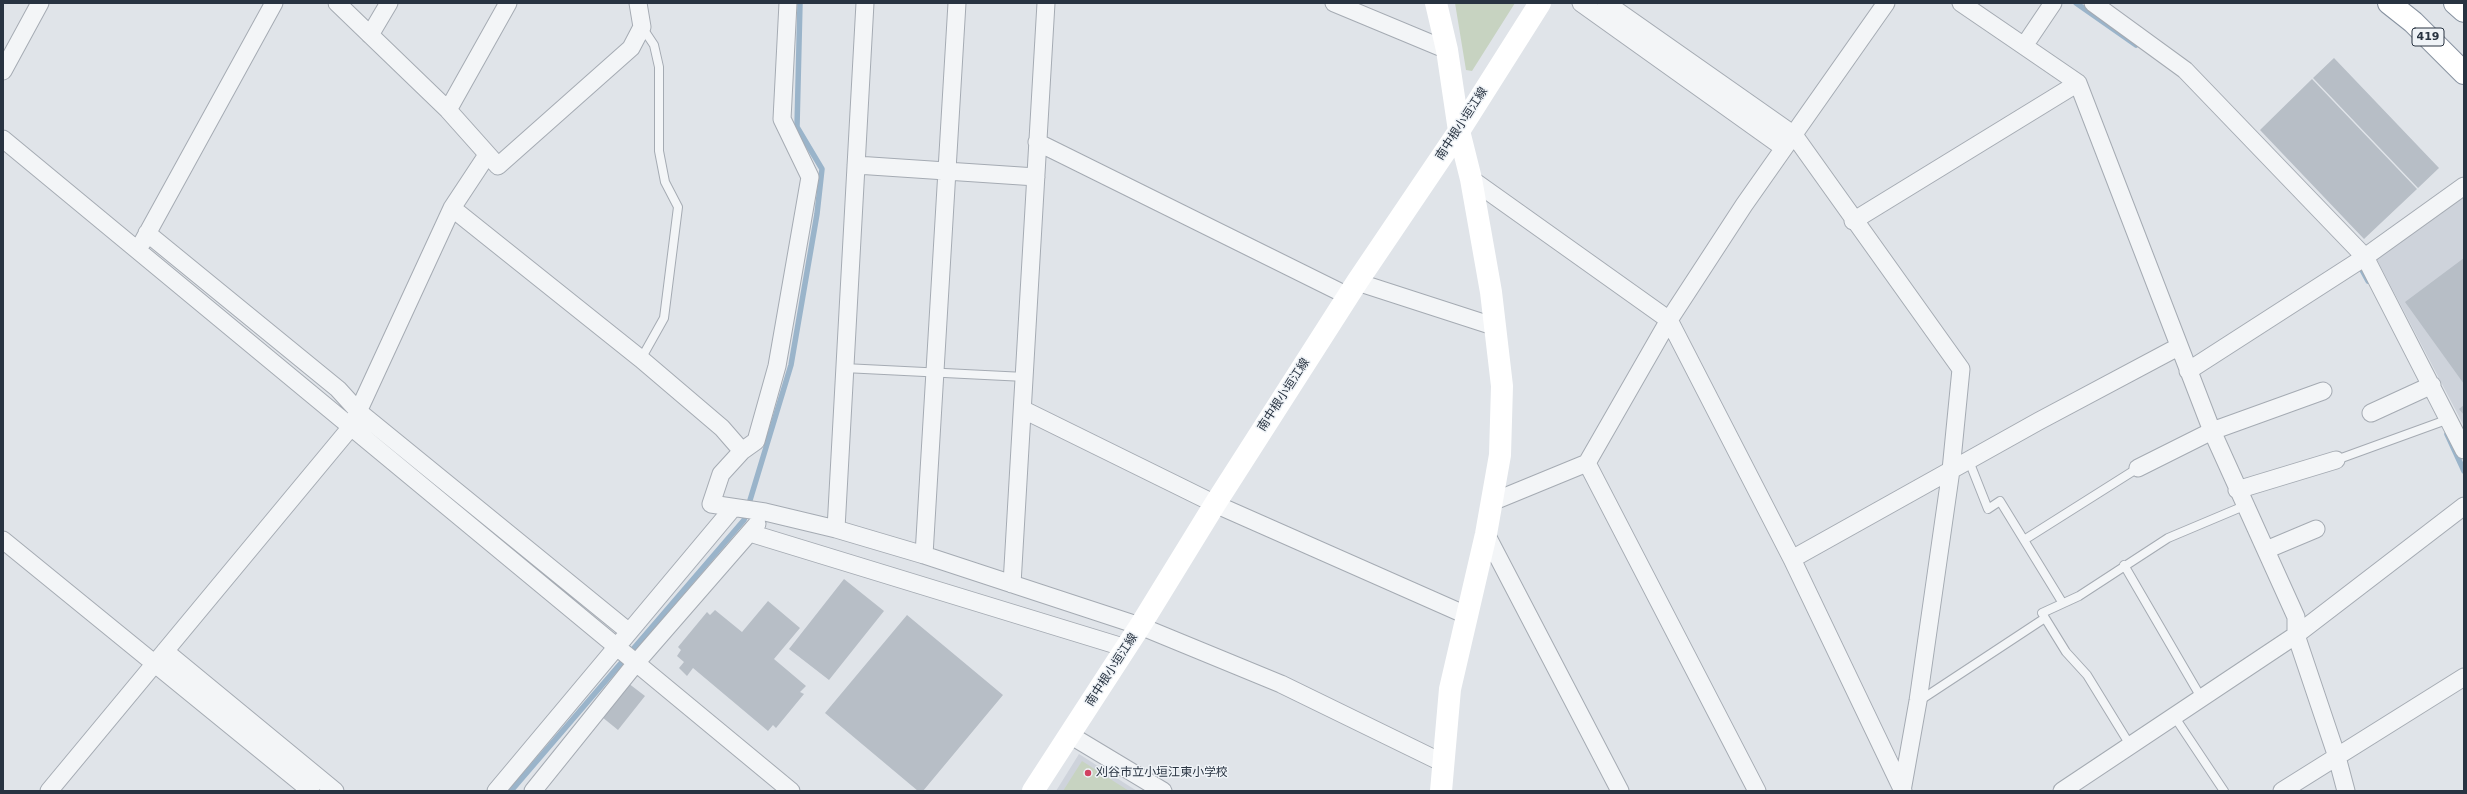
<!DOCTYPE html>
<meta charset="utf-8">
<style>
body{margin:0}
#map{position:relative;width:2467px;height:794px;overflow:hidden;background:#e0e4e9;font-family:"DejaVu Sans",sans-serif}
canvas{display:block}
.frame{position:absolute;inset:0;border:4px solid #283341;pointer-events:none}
</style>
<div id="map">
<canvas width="2467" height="794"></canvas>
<div class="frame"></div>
</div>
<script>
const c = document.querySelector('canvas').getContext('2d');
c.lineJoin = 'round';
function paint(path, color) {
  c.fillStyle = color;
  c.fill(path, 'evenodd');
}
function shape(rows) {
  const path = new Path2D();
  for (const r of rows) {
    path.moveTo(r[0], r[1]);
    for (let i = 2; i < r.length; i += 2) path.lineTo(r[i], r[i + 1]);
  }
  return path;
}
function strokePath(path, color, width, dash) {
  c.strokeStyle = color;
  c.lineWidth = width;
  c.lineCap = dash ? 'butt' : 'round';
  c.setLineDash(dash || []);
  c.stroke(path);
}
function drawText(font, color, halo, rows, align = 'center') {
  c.font = font + ' "DejaVu Sans","Noto Sans JP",sans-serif';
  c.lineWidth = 3;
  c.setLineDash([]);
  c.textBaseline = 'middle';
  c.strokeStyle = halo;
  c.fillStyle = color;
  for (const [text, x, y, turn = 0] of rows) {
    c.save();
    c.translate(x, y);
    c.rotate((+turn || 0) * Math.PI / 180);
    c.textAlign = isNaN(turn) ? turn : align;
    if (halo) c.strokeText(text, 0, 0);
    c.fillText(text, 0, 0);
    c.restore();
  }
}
paint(shape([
 [2464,194,2464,426,2375,256],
 [1079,754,1137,791,1056,791]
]), '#ced3db');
paint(shape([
 [1455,3,1515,3,1472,71,1466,70],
 [1082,761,1129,791,1063,791]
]), '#c7d3c1');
strokePath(shape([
 [2076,3,2136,45],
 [2362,270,2368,281],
 [2447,434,2464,471],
 [511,791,744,520,791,365,817,214,822,169,797,127,800,3]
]), '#9ab4ca', 5.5);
paint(shape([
 [2334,58,2439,168,2418,188,2313,78],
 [2312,79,2417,189,2364,239,2260,130],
 [2464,258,2464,384,2405,302],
 [2464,405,2464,415,2459,409],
 [844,579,884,611,829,680,789,649],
 [768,601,800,628,774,659,806,686,800,692,804,694,776,728,773,725,768,731,693,668,687,676,679,668,684,662,677,656,681,650,678,647,707,612,710,615,715,610,742,632],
 [907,615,1003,695,923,791,918,791,825,713],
 [628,683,645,696,618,730,602,717]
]), '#b7bec6');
const lane = shape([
 [641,359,664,318,678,207,665,182,659,151,659,67,654,45,642,27],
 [844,368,1025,377],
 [2336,460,2449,419],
 [1969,461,1988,509,2000,501,2062,602],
 [2024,540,2138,468],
 [2124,565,2202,699],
 [2045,618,2066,652,2087,675,2130,745],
 [1919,701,2045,618,2042,613,2079,596,2168,538,2244,506],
 [2174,716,2224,791]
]);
const street = shape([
 [337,3,448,110,498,166,631,48,642,27,638,3],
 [788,3,782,119,810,177,777,366,756,441,742,451,721,474,711,504,765,512,836,529,924,555,1140,626,1281,684,1443,763],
 [1334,3,1447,50],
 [1581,3,1784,148],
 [1606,3,1794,135,1961,369,1951,470,1918,701,1902,791],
 [1961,3,2024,46,2053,3],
 [2093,3,2185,70,2365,257,2464,450],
 [370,35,389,3],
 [2024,46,2078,83],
 [3,71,40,3],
 [448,110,508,3],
 [3,139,791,791],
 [1037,142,1348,296],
 [856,165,1036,177],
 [1471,179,1669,320,1792,559,1903,791],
 [452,208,641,359,722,428,742,451],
 [1853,221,2078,83,2212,431,2296,617,2296,635,2337,757,2346,791],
 [147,233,338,389,358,411,628,631],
 [142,243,274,3],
 [1357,282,1496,327],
 [2188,371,2365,257,2464,186],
 [1024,410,1215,504,1466,615],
 [2371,413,2432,385],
 [1587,463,1757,791],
 [2138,468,2212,431,2323,391],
 [2237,490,2336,460],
 [1492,502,1587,463,1669,320,1744,205,1886,3],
 [836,529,865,3],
 [750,533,1126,648],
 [1486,534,1620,791],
 [3,540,311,791],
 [2266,550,2316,529],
 [924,555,957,3],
 [1792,559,2039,421,2178,347],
 [1012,584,1046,3],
 [165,651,335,791],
 [1070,735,1163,791],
 [49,791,351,427,452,208,487,155],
 [496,791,733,508],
 [533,791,636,663,757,524],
 [2062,791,2296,635,2464,506],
 [2282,791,2464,677]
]);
const highway = shape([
 [2389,3,2413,22,2464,73],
 [2455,3,2464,11]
]);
strokePath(lane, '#a5abb3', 10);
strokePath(street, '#a5abb3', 19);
strokePath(highway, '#8792a0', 24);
strokePath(lane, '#f3f5f7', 8);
strokePath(street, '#f3f5f7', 17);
strokePath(shape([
 [1436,3,1447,50,1459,131,1471,179,1491,292,1502,386,1500,455,1486,534,1450,689,1441,791],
 [1033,791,1140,626,1215,504,1357,282,1459,131,1540,3]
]), '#fff', 22);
strokePath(highway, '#fff', 22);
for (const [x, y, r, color] of [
 [1088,773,4,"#d14261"]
]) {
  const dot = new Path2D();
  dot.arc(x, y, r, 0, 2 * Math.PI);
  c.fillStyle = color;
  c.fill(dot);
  strokePath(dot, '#eff3f7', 1.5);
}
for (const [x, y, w] of [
 [2428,37,32]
]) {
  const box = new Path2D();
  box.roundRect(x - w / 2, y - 9, w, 18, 3);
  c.fillStyle = '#eff3f7';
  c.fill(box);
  strokePath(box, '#283341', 1);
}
drawText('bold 11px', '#283341', null, [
 ["419",2428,37]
]);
drawText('12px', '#283341', '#eff3f7', [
 ["南中根小垣江線",1462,124,-57],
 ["南中根小垣江線",1284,395,-57],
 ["南中根小垣江線",1112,670,-57]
]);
drawText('12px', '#283341', '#eff3f7', [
 ["刈谷市立小垣江東小学校",1096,773]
], 'left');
</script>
